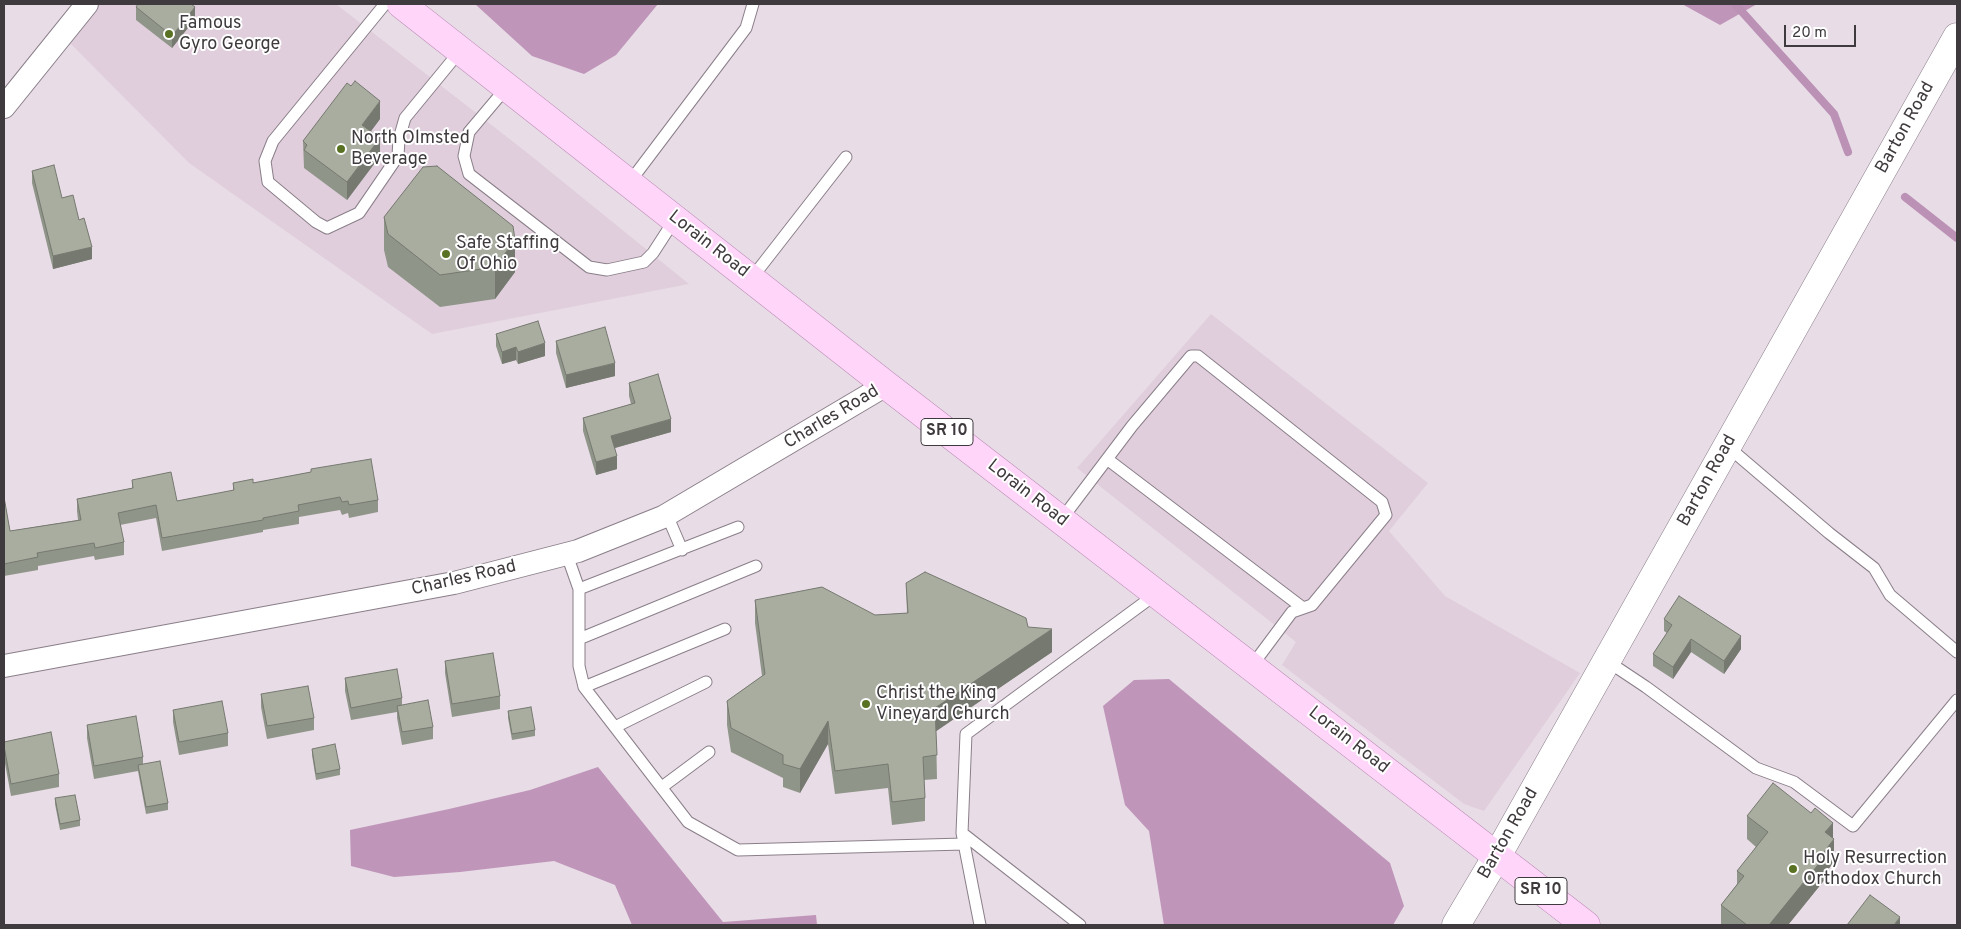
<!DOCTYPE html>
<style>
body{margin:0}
#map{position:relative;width:1961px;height:929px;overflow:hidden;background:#e8dce6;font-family:Overpass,sans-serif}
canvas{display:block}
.frame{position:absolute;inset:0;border:5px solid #3f3a3e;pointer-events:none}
.scale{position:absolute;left:1784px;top:25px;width:72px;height:22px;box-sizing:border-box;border:2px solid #3f3a3e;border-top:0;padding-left:6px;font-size:15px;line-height:18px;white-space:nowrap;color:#3f3a3e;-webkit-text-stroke:4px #fff;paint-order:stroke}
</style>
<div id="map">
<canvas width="1961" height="929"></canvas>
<div class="frame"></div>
<div class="scale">20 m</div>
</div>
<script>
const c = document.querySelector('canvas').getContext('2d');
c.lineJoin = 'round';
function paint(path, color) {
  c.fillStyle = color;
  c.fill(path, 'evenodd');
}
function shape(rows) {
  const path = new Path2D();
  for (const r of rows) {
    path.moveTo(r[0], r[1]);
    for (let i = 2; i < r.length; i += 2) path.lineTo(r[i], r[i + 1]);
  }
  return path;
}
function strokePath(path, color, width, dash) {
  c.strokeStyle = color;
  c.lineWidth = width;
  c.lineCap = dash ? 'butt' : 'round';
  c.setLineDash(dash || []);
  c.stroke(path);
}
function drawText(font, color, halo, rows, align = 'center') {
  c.font = font + ' Overpass,sans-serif';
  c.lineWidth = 4;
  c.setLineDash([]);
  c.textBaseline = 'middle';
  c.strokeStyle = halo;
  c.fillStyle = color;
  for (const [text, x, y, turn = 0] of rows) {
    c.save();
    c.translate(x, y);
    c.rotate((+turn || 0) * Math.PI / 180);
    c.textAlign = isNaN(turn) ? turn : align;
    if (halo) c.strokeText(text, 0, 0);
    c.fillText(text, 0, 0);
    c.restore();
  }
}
paint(shape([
 [90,4,336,4,525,151,689,284,432,334,189,163,64,37],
 [1211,314,1428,483,1389,531,1445,596,1580,673,1484,811,1464,804,1282,665,1296,642,1077,468]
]), '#e0cedd');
paint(shape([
 [475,4,658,4,616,55,584,74,532,56],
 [1682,4,1757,4,1720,25],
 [1169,679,1390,863,1404,906,1393,925,1164,925,1149,831,1125,805,1103,706,1134,680],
 [598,767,723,922,816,915,817,925,632,925,615,885,554,861,460,872,394,877,351,866,350,830,449,809,530,790]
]), '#bf95b9');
strokePath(shape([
 [1735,4,1834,114,1848,152],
 [1905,197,1957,238]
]), '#bb91b6', 8);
const service = shape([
 [385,4,273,141,265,161,268,182,316,222,327,228,359,213,398,156,399,139,405,118,460,51],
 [507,87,469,132,464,156,469,174,589,267,607,270,644,262,653,253,675,219],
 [629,183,746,28,753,4],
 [751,279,846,157],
 [1727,446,1829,533,1874,568,1890,595,1957,652],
 [1107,459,1303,608],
 [667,515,682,550],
 [1061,520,1132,426,1191,356,1198,356,1382,502,1386,515,1312,605,1292,612,1251,667],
 [738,527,579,589,579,666,584,687,688,822,738,850,964,844],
 [567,555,579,589],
 [579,639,756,566],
 [1607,661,1646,687,1756,768,1794,782,1853,826,1957,700],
 [584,687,725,629],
 [615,727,706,682],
 [662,787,709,752],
 [962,833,1080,925],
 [980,925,962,833,966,734,1156,594]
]);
const minor = shape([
 [4,107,87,4],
 [4,666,454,583,578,551,663,517,886,385]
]);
const tertiary = shape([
 [1456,925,1497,856,1957,37]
]);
const primary = shape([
 [401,4,886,385,1586,925]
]);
strokePath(service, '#8a7f89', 13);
strokePath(minor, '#8a7f89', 24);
strokePath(tertiary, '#8a7f89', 29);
strokePath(primary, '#bc8db6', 29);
strokePath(service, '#fff', 11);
strokePath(minor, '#fff', 22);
strokePath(tertiary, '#fff', 28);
strokePath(primary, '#ffd6fa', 28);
paint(shape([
 [136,7,195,19,172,48,136,20],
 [380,119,371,131,380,156,347,200,304,168,303,141],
 [32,171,62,198,79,220,92,259,53,269,32,183],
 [384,217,515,272,495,299,440,307,388,267,384,250],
 [496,334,545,356,518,364,516,360,502,364,496,346],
 [556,341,615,376,566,388,556,353],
 [629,383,671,432,615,448,617,469,596,475,583,431,583,418,631,404,629,396],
 [311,469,378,500,378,512,349,518,348,513,342,515,340,510,299,517,299,524,263,530,263,532,162,551,156,518,120,525,124,542,124,555,95,560,94,556,38,566,38,570,4,576,4,497,10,531,78,520,77,511,77,499,132,488,132,480,177,501,233,491,233,483,253,483,311,472],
 [906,583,1028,627,1052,652,936,731,937,779,924,780,925,798,925,821,892,825,888,788,835,794,828,744,800,793,783,787,783,778,731,752,727,725,727,701,762,676,755,623,755,600,875,615,907,613],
 [1664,619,1741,649,1724,674,1691,652,1673,679,1653,666,1653,654,1667,633,1664,631],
 [445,661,500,696,500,709,452,717,445,673],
 [345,678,402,698,402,705,433,727,433,739,402,745,397,718,397,712,351,720,345,691],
 [261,694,314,718,314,730,267,739,261,707],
 [173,710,228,733,228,746,179,755,173,722],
 [508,711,535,730,535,736,512,740,508,718],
 [87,725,143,757,143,764,168,803,168,810,146,814,138,771,94,779,87,738],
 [4,742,59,774,59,787,11,796,4,758],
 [312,749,340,769,340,775,316,780,312,755],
 [55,798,80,820,80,826,60,830,55,804],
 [1747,816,1833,838,1834,862,1826,872,1826,878,1788,925,1721,925,1721,905,1737,884,1737,871,1756,847,1747,839]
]), '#90958a');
paint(shape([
 [195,7,195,19,172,48,172,36],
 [380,101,380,119,362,143,362,125],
 [380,138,380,156,347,200,347,182],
 [515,240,515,272,495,299,495,267],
 [92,247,92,259,53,269,53,256],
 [545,343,545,356,518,364,518,352],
 [516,347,516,360,502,364,502,352],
 [615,363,615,376,566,388,566,375],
 [671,419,671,432,611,449,611,436],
 [617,456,617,469,596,475,596,462],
 [1052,629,1052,652,935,732,935,708],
 [1741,636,1741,649,1724,674,1724,661],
 [1691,639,1691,652,1673,679,1673,667],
 [828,721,828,744,800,793,800,769],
 [1833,823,1833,841,1834,839,1834,862,1826,872,1826,878,1788,925,1769,925,1824,852,1825,832],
 [1900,917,1900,925,1894,925]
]), '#767970');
const building = shape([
 [138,4,191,4,195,7,172,36,136,7,138,4],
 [355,81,380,101,362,125,380,138,347,182,304,150,307,145,303,141,347,83,351,86,355,81],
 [54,165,62,198,73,195,79,220,84,218,92,247,53,256,32,171,54,165],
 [437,166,513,226,515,240,495,267,440,275,388,234,384,217,423,167,437,166],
 [538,321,545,343,518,352,516,347,502,352,496,334,538,321],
 [605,327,615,363,566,375,556,341,605,327],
 [658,374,671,419,611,436,617,456,596,462,583,418,635,403,629,383,658,374],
 [371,459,378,500,349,505,348,501,342,502,340,497,298,505,299,511,263,518,263,520,162,538,156,505,118,513,124,542,95,548,94,543,37,553,38,557,4,564,4,497,10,531,81,520,77,499,133,488,132,480,171,472,177,501,234,490,233,483,253,479,253,483,311,472,311,469,371,459],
 [925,572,1026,618,1028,627,1052,629,935,708,937,755,923,757,925,798,892,802,888,764,835,771,828,721,800,769,783,764,783,755,731,728,727,701,765,674,755,600,822,587,875,615,908,613,906,583,925,572],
 [1679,596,1741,636,1724,661,1691,639,1673,667,1653,654,1672,625,1664,619,1679,596],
 [493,653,500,696,452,704,445,661,493,653],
 [397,669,402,698,351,708,345,678,397,669],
 [308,686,314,718,267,726,261,694,308,686],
 [428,700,433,727,402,732,397,706,428,700],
 [222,701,228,733,179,742,173,710,222,701],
 [531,707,535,730,512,734,508,711,531,707],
 [136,716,143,757,94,766,87,725,136,716],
 [51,732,59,774,11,784,4,746,4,742,51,732],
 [335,744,340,769,316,774,312,749,335,744],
 [160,761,168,803,146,807,138,765,160,761],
 [1773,783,1811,813,1815,808,1833,823,1825,832,1834,839,1824,852,1826,855,1769,925,1747,925,1721,905,1744,876,1737,871,1768,832,1747,816,1773,783],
 [75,795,80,820,60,824,55,798,75,795],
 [1870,895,1900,917,1894,925,1847,925,1870,895]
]);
paint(building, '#a8ada0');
strokePath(building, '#767970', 1);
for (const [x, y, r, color] of [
 [169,34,5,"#597122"],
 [341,149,5,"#597122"],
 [446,254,5,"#597122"],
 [866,704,5,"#597122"],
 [1793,869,5,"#597122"]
]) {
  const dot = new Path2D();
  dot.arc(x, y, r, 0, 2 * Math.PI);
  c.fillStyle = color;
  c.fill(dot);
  strokePath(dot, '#fff', 2);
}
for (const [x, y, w] of [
 [947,432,52],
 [1541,891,52]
]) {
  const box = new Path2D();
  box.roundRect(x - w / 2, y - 13.5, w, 27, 4);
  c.fillStyle = '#fff';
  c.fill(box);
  strokePath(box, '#3f3a3e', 1);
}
drawText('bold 16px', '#3f3a3e', null, [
 ["SR 10",947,432],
 ["SR 10",1541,891]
]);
drawText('18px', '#3f3a3e', '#fff', [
 ["Famous",179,24],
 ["Gyro George",179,45],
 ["North Olmsted",351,139],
 ["Beverage",351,160],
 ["Safe Staffing",456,244],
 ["Of Ohio",456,265],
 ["Christ the King",876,694],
 ["Vineyard Church",876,715],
 ["Holy Resurrection",1803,859],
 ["Orthodox Church",1803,880]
], 'left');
drawText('18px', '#3f3a3e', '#fff', [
 ["Barton Road",1906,128,-61],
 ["Lorain Road",708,245,38],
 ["Charles Road",832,418,-31],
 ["Barton Road",1708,481,-61],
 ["Lorain Road",1027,494,38],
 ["Charles Road",464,579,-13],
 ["Lorain Road",1348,741,38],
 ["Barton Road",1509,834,-60]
]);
</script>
